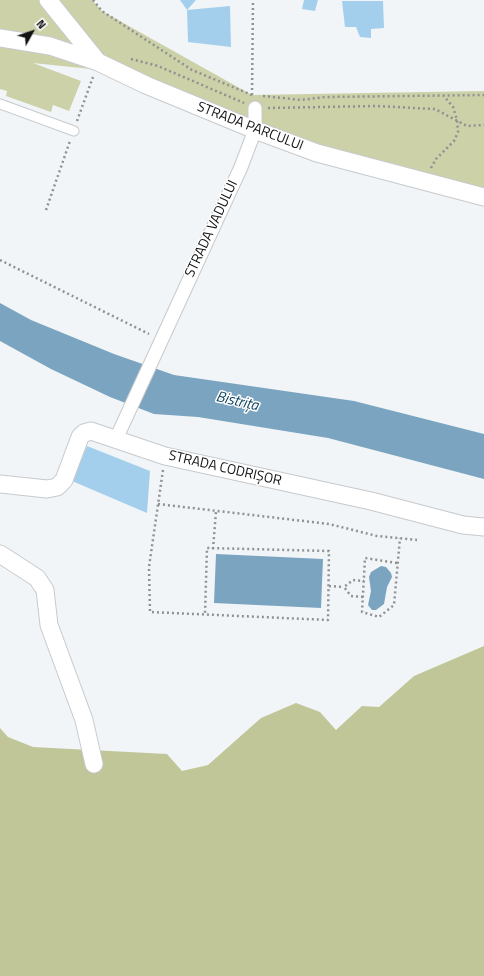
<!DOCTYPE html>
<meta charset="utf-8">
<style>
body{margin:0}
#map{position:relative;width:484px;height:976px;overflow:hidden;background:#f1f5f7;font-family:"Titillium Web",sans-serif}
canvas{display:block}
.north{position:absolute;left:12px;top:12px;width:40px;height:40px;-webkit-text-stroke:3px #fff;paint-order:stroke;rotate:50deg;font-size:11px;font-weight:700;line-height:16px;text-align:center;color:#121314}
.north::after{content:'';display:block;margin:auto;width:14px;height:18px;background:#121314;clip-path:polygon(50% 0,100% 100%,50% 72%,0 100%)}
</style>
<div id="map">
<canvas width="484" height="976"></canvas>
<div class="north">N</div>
</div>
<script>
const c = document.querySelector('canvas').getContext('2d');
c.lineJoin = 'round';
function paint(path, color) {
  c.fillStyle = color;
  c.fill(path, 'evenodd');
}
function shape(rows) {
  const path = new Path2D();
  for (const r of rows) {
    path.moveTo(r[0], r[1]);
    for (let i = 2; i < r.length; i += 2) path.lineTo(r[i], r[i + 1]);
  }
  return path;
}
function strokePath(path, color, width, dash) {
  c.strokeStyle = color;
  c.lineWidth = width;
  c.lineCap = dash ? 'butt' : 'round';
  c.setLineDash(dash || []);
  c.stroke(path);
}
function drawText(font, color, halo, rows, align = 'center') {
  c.font = font + ' "Titillium Web",sans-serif';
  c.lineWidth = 3;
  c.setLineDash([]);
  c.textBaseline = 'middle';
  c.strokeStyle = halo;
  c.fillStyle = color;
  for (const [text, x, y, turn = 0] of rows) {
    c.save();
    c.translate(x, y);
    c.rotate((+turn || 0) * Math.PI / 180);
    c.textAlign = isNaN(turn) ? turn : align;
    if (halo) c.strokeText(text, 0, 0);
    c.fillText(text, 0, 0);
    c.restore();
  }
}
paint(shape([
 [0,0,92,0,102,11,252,95,484,91,484,191,255,130,91,69,33,63,81,81,69,111,53,105,51,112,6,96,7,91,0,89]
]), '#ccd1a8');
paint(shape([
 [484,646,484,976,0,976,0,728,8,737,33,747,167,754,182,771,208,765,261,718,296,703,320,712,336,730,362,706,379,707,414,676]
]), '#c1c698');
paint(shape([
 [0,303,31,320,114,354,174,375,354,401,484,434,484,479,328,438,198,417,154,414,110,397,51,369,0,341],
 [216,554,323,559,321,608,214,603],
 [381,566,386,567,391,573,392,577,387,587,384,604,376,610,372,610,368,605,371,591,369,577,371,572]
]), '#7ba4c1');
paint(shape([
 [180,0,196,0,187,10],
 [304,0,318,0,315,11,302,9],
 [342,1,383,1,384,28,371,29,371,38,360,37,356,27,345,27],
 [230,6,231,47,188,42,187,10],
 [87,446,150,471,147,513,72,481]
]), '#a4cfec');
const service = shape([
 [0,104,74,131]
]);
const pedestrian = shape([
 [116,439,241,167,255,130,255,108]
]);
const minor = shape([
 [48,0,98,62,146,85,255,130,317,153,484,197],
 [0,38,50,46,98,62],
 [0,484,47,489,57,487,64,480,80,437,84,433,91,431,165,456,371,501,463,525,484,527],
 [0,554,37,578,45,590,49,625,84,720,94,764]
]);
strokePath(service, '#c7cacd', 11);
strokePath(pedestrian, '#c7cacd', 15);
strokePath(minor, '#c7cacd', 19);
strokePath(shape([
 [93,0,102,11,192,70,252,95],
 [131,59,158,66,244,103],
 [252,95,253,0],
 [263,96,301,100,325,97,484,95],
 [268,108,376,106,435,109,467,126,484,125],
 [77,121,93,77],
 [431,168,436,159,454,141,458,132,457,120,453,107,444,96],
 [46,210,70,141],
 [0,260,149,334],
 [163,470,149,567,150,612,328,620,329,551,207,548,205,614],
 [158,504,329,524,377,536,417,540],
 [213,549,216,511],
 [397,563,365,558,362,612,379,617,394,605,400,538],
 [329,586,344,587],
 [363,597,351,596,344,587,353,580,364,581]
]), '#8f9193', 2.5, [2, 3]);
strokePath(service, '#fff', 9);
strokePath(pedestrian, '#fff', 13);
strokePath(minor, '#fff', 17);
drawText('14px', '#121314', '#fff', [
 ["STRADA PARCULUI",250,127,21],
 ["STRADA VADULUI",212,229,-65],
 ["STRADA CODRIȘOR",225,469,13]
]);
drawText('italic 15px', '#0b415e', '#fff', [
 ["Bistrița",237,402,13]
]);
</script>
